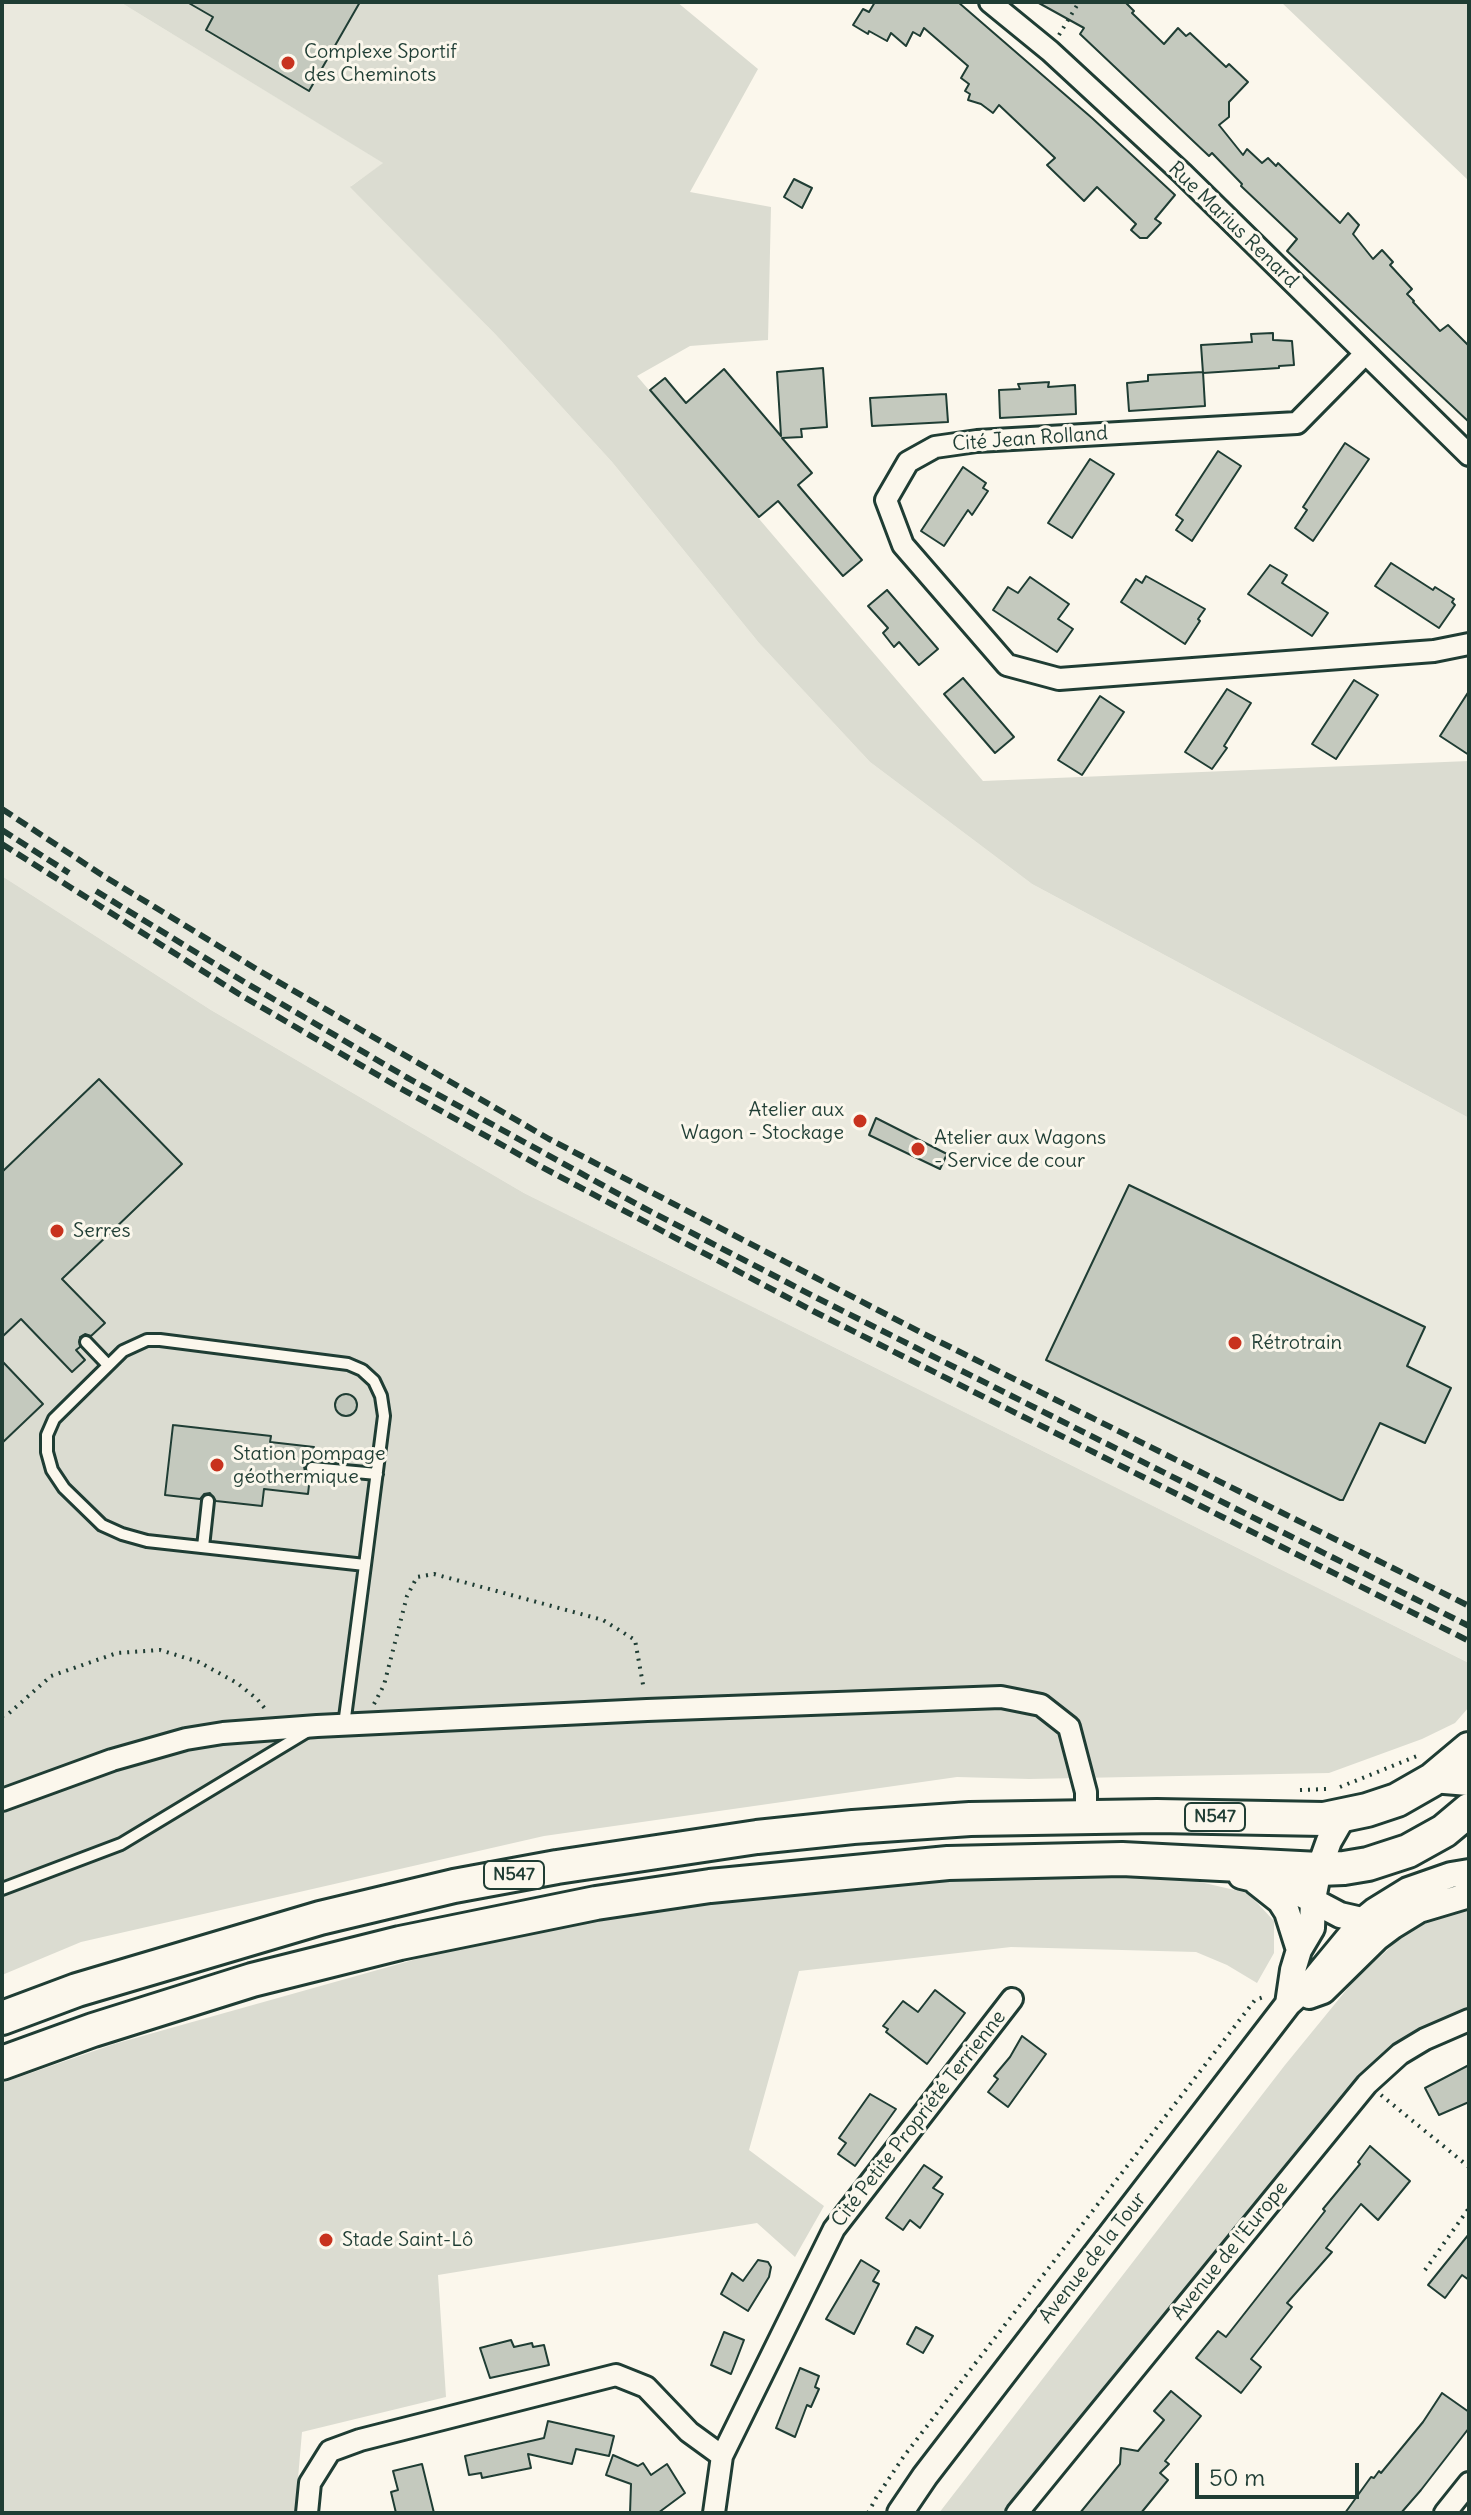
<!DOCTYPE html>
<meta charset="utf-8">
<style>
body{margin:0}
#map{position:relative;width:1471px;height:2515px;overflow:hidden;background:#fbf7ec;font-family:Delius,sans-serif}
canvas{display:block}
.frame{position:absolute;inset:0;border:4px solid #1f3d34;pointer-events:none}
.scale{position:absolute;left:1195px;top:2463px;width:164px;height:36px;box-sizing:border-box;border:4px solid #1f3d34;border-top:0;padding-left:10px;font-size:24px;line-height:28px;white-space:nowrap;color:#1f3d34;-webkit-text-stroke:6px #fbf7ec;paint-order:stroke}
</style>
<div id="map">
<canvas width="1471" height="2515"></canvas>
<div class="frame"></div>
<div class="scale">50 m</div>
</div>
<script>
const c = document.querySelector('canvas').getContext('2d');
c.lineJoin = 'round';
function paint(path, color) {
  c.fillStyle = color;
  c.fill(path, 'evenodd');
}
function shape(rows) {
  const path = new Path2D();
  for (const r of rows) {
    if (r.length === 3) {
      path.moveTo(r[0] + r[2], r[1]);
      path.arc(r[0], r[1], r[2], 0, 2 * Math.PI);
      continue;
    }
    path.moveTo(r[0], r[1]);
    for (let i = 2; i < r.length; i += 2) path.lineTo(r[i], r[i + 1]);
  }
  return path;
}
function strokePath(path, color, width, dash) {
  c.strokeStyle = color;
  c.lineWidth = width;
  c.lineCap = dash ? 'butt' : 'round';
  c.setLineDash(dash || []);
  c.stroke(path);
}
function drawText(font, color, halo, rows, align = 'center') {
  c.font = font + ' Delius,sans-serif';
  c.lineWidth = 6;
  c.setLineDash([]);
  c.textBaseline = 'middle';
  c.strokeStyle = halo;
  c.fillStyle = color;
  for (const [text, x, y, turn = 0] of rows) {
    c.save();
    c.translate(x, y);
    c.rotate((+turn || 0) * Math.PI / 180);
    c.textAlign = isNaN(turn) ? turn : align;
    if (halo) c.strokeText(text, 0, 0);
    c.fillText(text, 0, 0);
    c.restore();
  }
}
paint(shape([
 [2,2,120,2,384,163,351,186,496,335,612,462,759,643,870,762,1032,884,1469,1118,1469,1663,524,1193,211,1010,2,876]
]), '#eae9de');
paint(shape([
 [120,2,677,2,758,69,690,192,771,207,768,340,690,346,637,376,983,781,1469,761,1469,1118,1032,884,870,762,759,643,612,462,496,335,350,187,383,163],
 [1281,2,1469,2,1469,181],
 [2,876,211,1010,524,1193,1469,1663,1469,1707,1455,1723,1422,1739,1329,1773,1029,1779,957,1777,544,1836,81,1942,2,1975],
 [1139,1875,1191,1880,1248,1893,1274,1921,1274,1953,1257,1983,1227,1965,1196,1952,1011,1947,799,1971,749,2150,824,2206,795,2257,757,2223,438,2275,446,2397,302,2432,295,2513,2,2513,2,2083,114,2044,527,1928,783,1891,987,1876],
 [1469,1909,1469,2009,1425,2028,1405,2040,1372,2065,1356,2081,1005,2513,939,2513,1285,2065,1352,1983,1399,1939,1428,1921]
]), '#dbdcd1');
const building = shape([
 [187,2,360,2,309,91,206,30,213,17,187,2],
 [875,2,958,2,1092,118,1175,195,1155,219,1161,223,1147,238,1140,238,1131,230,1136,224,1097,187,1084,201,1047,165,1055,158,999,105,993,113,981,104,968,100,970,94,965,91,969,84,961,78,968,66,924,28,920,36,913,32,906,46,891,33,887,41,869,31,868,34,853,25,863,9,869,12,875,2],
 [1037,2,1125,2,1134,11,1132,13,1164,44,1178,28,1186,36,1190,33,1226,67,1229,64,1248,82,1229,102,1229,117,1219,125,1243,155,1247,149,1262,163,1268,158,1276,166,1278,163,1340,223,1348,213,1359,225,1353,234,1373,259,1382,250,1393,262,1390,265,1412,289,1407,294,1414,301,1413,302,1440,331,1448,325,1469,346,1469,422,1287,251,1297,239,1241,186,1242,184,1212,153,1209,156,1080,34,1084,28,1037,2],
 [794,179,812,188,802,208,784,197,794,179],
 [1273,333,1273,340,1292,341,1294,365,1279,366,1279,368,1203,373,1201,345,1252,342,1251,334,1273,333],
 [823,368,827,427,801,429,802,437,782,438,812,473,798,485,862,560,843,576,778,501,759,517,650,390,665,378,686,403,724,369,781,436,777,372,823,368],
 [1203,372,1205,406,1129,411,1127,383,1148,381,1148,375,1203,372],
 [1049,382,1048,387,1075,385,1076,414,1000,418,999,390,1020,389,1018,384,1049,382],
 [946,394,948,422,872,426,870,398,946,394],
 [1345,443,1369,459,1313,541,1295,528,1307,510,1303,507,1345,443],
 [1218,451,1241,466,1192,541,1176,530,1183,520,1176,515,1218,451],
 [1090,459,1114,474,1072,538,1048,523,1090,459],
 [963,467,986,483,983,488,988,491,972,515,968,510,944,546,921,531,963,467],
 [1391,563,1433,590,1435,587,1454,599,1452,602,1455,605,1439,628,1375,586,1391,563],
 [1270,565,1287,575,1282,583,1328,613,1312,636,1248,594,1270,565],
 [1146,576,1205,609,1198,619,1200,621,1185,644,1121,602,1136,579,1142,583,1146,576],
 [1030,577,1069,604,1058,619,1073,629,1057,652,993,610,1008,587,1018,593,1030,577],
 [887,590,938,649,919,665,899,642,894,647,883,633,888,628,868,606,887,590],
 [963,678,1014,737,995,753,944,694,963,678],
 [1354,680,1378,695,1336,759,1312,744,1354,680],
 [1227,689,1251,703,1224,746,1227,748,1212,769,1185,752,1227,689],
 [1469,691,1469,755,1440,736,1469,691],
 [1100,696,1124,712,1082,775,1058,760,1100,696],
 [99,1079,182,1164,62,1279,105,1323,91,1336,85,1334,80,1337,80,1347,76,1350,85,1360,72,1372,21,1319,2,1337,2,1172,99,1079],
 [876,1118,947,1154,940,1169,869,1135,876,1118],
 [1129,1185,1425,1327,1407,1366,1451,1388,1425,1443,1380,1423,1343,1500,1340,1500,1046,1360,1129,1185],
 [2,1361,43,1404,2,1443,2,1361],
 [346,1405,11],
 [173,1425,271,1436,270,1442,314,1447,312,1460,308,1461,304,1466,305,1472,310,1476,308,1494,264,1489,262,1506,216,1501,210,1493,204,1494,200,1499,165,1495,173,1425],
 [935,1990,965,2013,927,2064,886,2032,888,2029,883,2026,903,2001,918,2012,935,1990],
 [1022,2036,1046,2054,1008,2107,988,2092,998,2079,994,2076,1010,2057,1022,2036],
 [1469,2065,1469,2102,1439,2115,1425,2088,1469,2065],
 [870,2094,896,2109,855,2166,838,2154,846,2143,839,2138,870,2094],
 [1370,2146,1410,2181,1378,2220,1361,2204,1326,2248,1332,2252,1287,2303,1292,2307,1251,2359,1261,2367,1241,2393,1196,2358,1218,2331,1226,2337,1325,2211,1323,2209,1360,2164,1358,2162,1370,2146],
 [924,2165,942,2177,933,2188,943,2194,920,2228,910,2220,903,2230,886,2218,924,2165],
 [1469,2234,1469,2280,1462,2275,1445,2298,1428,2285,1469,2234],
 [758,2260,768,2262,771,2267,769,2277,748,2311,721,2294,732,2273,743,2281,758,2260],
 [861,2260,879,2271,873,2281,879,2284,854,2334,826,2319,861,2260],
 [916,2327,933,2336,923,2353,907,2344,916,2327],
 [724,2332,744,2340,731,2374,711,2365,724,2332],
 [511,2340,514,2347,532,2343,533,2347,544,2345,549,2365,490,2378,480,2348,511,2340],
 [800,2368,819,2376,815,2387,819,2389,811,2407,807,2405,795,2437,776,2428,800,2368],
 [1171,2391,1201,2416,1165,2461,1169,2464,1160,2473,1168,2480,1141,2513,1080,2513,1120,2464,1121,2448,1138,2451,1164,2420,1154,2411,1171,2391],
 [1442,2393,1469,2412,1469,2428,1421,2490,1401,2513,1345,2513,1371,2477,1374,2478,1379,2471,1381,2473,1423,2422,1442,2393],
 [548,2421,614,2436,609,2456,576,2449,572,2464,528,2454,531,2468,482,2478,481,2473,469,2475,465,2456,544,2438,548,2421],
 [613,2455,638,2466,643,2463,651,2475,667,2464,685,2493,658,2513,630,2513,631,2484,606,2475,613,2455],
 [422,2464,434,2513,396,2513,391,2492,398,2490,393,2471,422,2464]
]);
paint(building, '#c4c9be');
strokePath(building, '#1f3d34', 2);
const service = shape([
 [86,1342,108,1365],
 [312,1468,377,1474],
 [203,1547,208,1501],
 [344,1725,365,1565,384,1416,381,1396,374,1381,362,1370,348,1364,160,1340,147,1340,123,1351,54,1419,47,1435,47,1452,52,1470,64,1488,102,1525,122,1534,147,1541,365,1565],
 [2,1889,121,1844,308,1731]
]);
const minor = shape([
 [990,2,1050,51,1182,173,1469,455],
 [1365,354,1297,423,977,441,935,447,908,462,886,500,903,545,1007,665,1059,679,1434,651,1469,644],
 [2,1800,112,1760,186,1739,223,1733,317,1726,647,1710,1001,1697,1041,1705,1069,1727,1086,1792,1086,1816],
 [307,2513,310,2483,330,2451,360,2440,616,2375,646,2387,689,2432,722,2456],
 [714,2513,722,2456,834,2229,1012,1999],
 [1017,2513,1367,2084,1400,2054,1425,2039,1469,2020],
 [1445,2513,1469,2483]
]);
const tertiary = shape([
 [1432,1780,1469,1783],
 [1241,1876,1287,1887,1340,1915,1375,1923],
 [1256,1882,1280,1901,1287,1912,1299,1950],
 [1309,1996,1323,1991,1377,1938,1393,1926,1419,1910,1469,1895],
 [1288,2004,1293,1970,1299,1950,1312,1928,1313,1899,1319,1869,1329,1841,1344,1815],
 [900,2513,925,2476,1288,2004,1311,1983,1363,1920,1374,1911,1408,1890,1451,1875,1469,1872]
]);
const primary = shape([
 [2,2018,77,1990,320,1918,454,1886,557,1867,757,1837,853,1827,970,1819,1157,1816,1324,1819,1367,1810,1397,1800,1432,1780,1469,1749],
 [2,2063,93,2030,252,1980,400,1943,596,1903,710,1886,948,1863,1122,1859,1319,1869,1344,1868,1368,1864,1408,1851,1444,1831,1469,1810]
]);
strokePath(service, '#1f3d34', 16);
strokePath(minor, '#1f3d34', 26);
strokePath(tertiary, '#1f3d34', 30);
strokePath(primary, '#1f3d34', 38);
strokePath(shape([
 [1059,35,1079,2],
 [374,1704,384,1685,407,1596,417,1577,434,1574,603,1620,635,1640,644,1690],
 [2,1716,7,1715,51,1676,117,1653,160,1650,199,1662,237,1683,257,1699,267,1711],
 [1340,1787,1417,1756],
 [1300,1790,1327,1789],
 [1381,2095,1469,2167],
 [1425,2270,1469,2208],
 [868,2513,876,2498,904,2456,1255,2000,1266,1996]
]), '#1f3d34', 4, [2, 6]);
strokePath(service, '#fbf7ec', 10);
strokePath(minor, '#fbf7ec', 20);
strokePath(tertiary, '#fbf7ec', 24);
strokePath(primary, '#fbf7ec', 32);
strokePath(shape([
 [2,809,102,875,258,970,549,1139,924,1334,1469,1606],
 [2,830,69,873],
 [2,844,239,994,400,1088,538,1165,813,1311,1469,1641],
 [96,891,246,983,406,1077,644,1208,817,1298,1469,1626]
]), '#1f3d34', 6, [12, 6]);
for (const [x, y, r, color] of [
 [288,63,8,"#c8321e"],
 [860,1121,8,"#c8321e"],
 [918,1149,8,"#c8321e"],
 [57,1231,8,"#c8321e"],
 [1235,1343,8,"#c8321e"],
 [217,1465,8,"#c8321e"],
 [326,2240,8,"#c8321e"]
]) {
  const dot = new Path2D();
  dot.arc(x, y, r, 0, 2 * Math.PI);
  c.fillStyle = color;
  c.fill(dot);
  strokePath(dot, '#fbf7ec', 3);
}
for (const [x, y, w] of [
 [1215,1817,60],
 [514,1875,60]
]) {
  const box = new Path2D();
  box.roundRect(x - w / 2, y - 14, w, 28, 6);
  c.fillStyle = '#fbf7ec';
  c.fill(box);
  strokePath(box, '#1f3d34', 2);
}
drawText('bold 18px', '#1f3d34', null, [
 ["N547",1215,1817],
 ["N547",514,1875]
]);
drawText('20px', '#1f3d34', '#fbf7ec', [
 ["Complexe Sportif",304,52],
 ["des Cheminots",304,75],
 ["Atelier aux",844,1110,"right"],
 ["Wagon - Stockage",844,1133,"right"],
 ["Atelier aux Wagons",934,1138],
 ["- Service de cour",934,1161],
 ["Serres",73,1231],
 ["Rétrotrain",1251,1343],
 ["Station pompage",233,1454],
 ["géothermique",233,1477],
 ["Stade Saint-Lô",342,2240]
], 'left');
drawText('20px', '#1f3d34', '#fbf7ec', [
 ["Rue Marius Renard",1233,225,44],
 ["Cité Jean Rolland",1030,439,-4],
 ["Cité Petite Propriété Terrienne",919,2119,-52],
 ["Avenue de l'Europe",1230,2251,-51],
 ["Avenue de la Tour",1093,2258,-52]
]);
</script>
